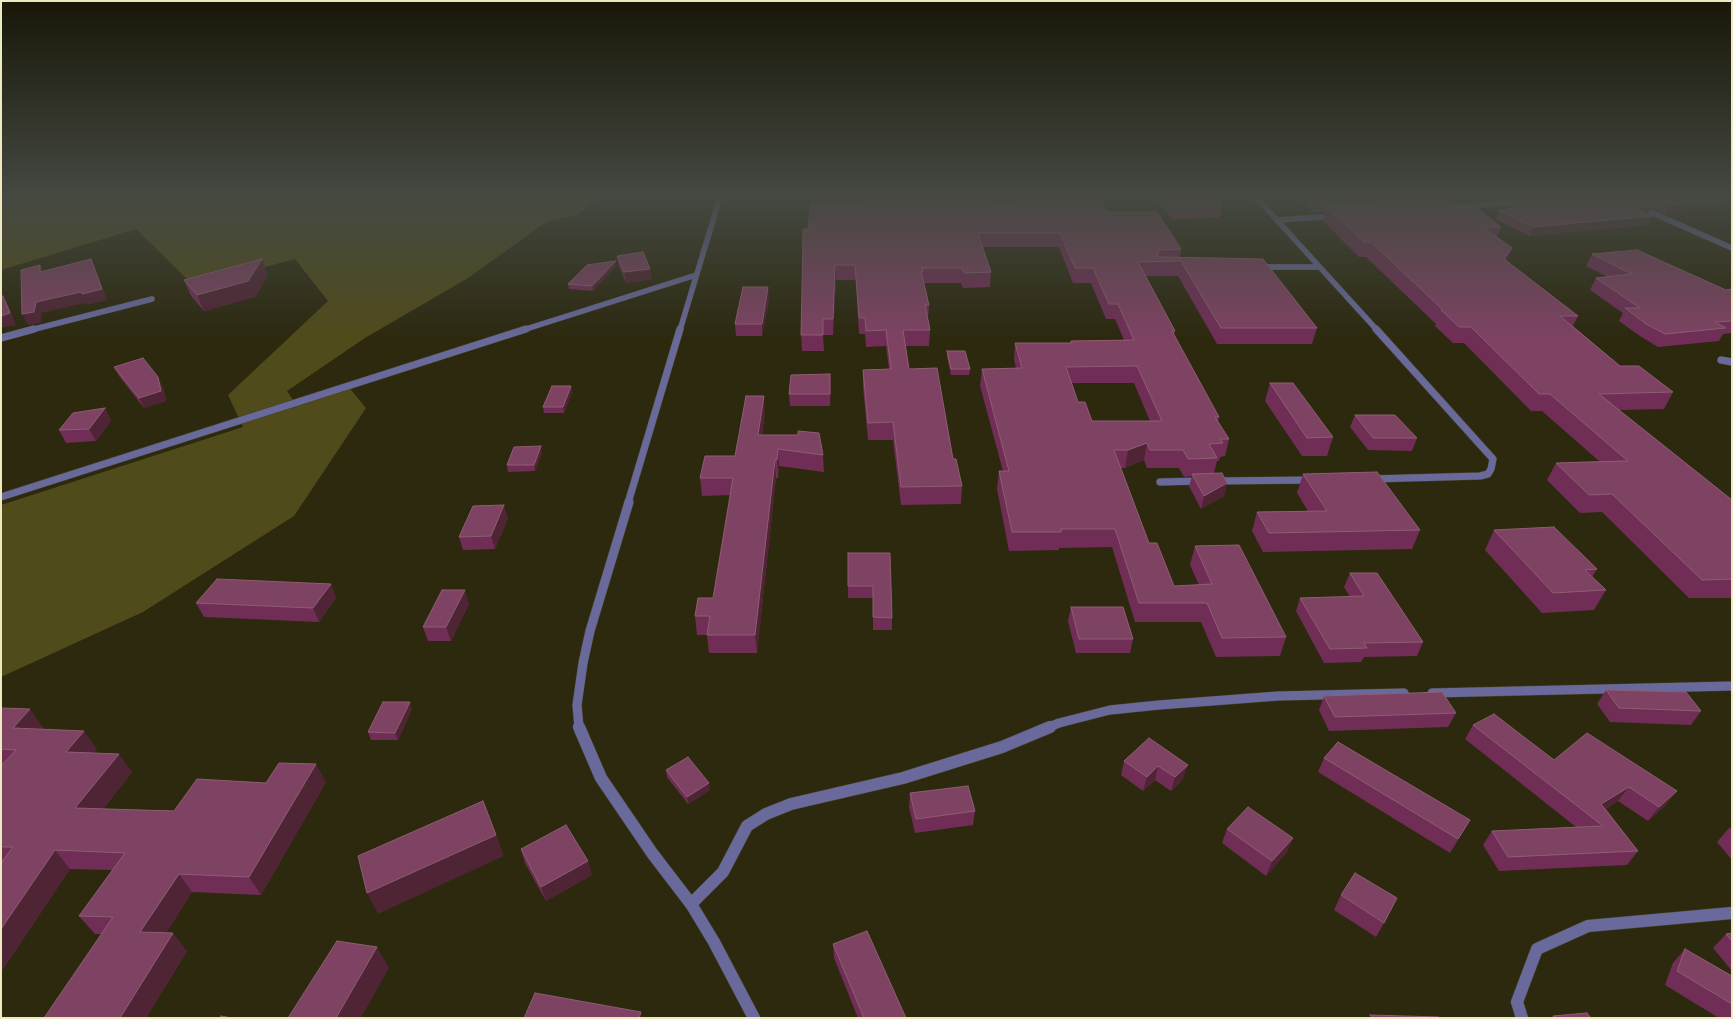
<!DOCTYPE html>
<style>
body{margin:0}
#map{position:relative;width:1733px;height:1019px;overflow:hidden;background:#2c290f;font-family:"Source Sans 3",sans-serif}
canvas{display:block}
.frame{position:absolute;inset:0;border:2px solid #edeac2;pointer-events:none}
</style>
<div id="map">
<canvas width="1733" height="1019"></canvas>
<div class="frame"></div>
</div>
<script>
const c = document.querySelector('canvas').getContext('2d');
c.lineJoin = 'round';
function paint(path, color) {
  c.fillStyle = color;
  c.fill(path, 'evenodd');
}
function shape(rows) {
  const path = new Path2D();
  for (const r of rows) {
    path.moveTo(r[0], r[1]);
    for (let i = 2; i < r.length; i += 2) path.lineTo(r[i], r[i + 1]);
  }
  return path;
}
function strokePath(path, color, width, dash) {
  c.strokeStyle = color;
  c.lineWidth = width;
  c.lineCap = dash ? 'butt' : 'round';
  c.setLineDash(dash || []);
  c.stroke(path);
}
paint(shape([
 [1,197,598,197,578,215,546,222,468,278,365,338,287,391,296,404,348,386,366,408,294,516,143,612,1,677,1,505,243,427,228,395,328,301,295,259,194,286,136,229,1,270]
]), '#504b1a');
const serviceFar2 = shape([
 [1721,360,1732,362]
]);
const serviceFar1 = shape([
 [1432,693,1732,686],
 [1047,728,1059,723,1110,710,1159,705,1278,696,1404,693]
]);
const service = shape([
 [691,904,723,872,747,826,766,814,791,804,903,778,1002,747,1050,727]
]);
const minorFar3 = shape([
 [1256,197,1377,330],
 [1448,207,1522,202],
 [1639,207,1732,248],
 [1278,220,1335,216],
 [1258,267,1319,267],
 [31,330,152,299],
 [523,330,696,275],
 [680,330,720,197]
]);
const minorFar2 = shape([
 [1,338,34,329],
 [1371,479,1480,476,1488,474,1491,469,1493,459,1376,329],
 [1215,481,1311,480],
 [1160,482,1201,481],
 [1,497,526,329],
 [628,503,680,329]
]);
const minorFar1 = shape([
 [579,728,577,705,583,663,590,631,629,502]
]);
const minor = shape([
 [579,727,601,778,652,853,691,904,714,942,754,1018],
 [1522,1018,1517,1002,1537,949,1588,926,1732,913]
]);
strokePath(serviceFar2, '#474428', 8);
strokePath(serviceFar1, '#474428', 10);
strokePath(service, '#474428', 13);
strokePath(minorFar3, '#474428', 6);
strokePath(minorFar2, '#474428', 8);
strokePath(minorFar1, '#474428', 10);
strokePath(minor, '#474428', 13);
strokePath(serviceFar2, '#69699c', 7);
strokePath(serviceFar1, '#69699c', 9);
strokePath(service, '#69699c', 12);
strokePath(minorFar3, '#69699c', 5.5);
strokePath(minorFar2, '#69699c', 7);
strokePath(minorFar1, '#69699c', 9);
strokePath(minor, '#69699c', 12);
paint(shape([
 [859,197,988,197,990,202,1020,202,1018,197,1099,197,1108,212,1181,249,1180,257,1317,328,1312,344,1217,344,1178,276,1146,276,1175,331,1174,335,1219,417,1218,422,1229,439,1225,456,1220,457,1219,461,1217,461,1214,473,1227,483,1224,496,1201,509,1189,486,1192,476,1184,477,1179,468,1147,468,1144,460,1125,468,1121,468,1149,543,1174,586,1199,585,1190,565,1195,546,1286,637,1280,656,1216,657,1201,622,1135,622,1112,547,1059,548,1059,550,1009,551,997,489,999,471,1003,471,980,386,982,369,1016,369,1014,359,1015,343,1070,343,1071,341,1124,340,1115,319,1106,319,1091,283,1073,283,1059,247,982,247,991,272,990,287,963,288,961,283,924,283,929,305,928,319,930,330,929,346,905,346,909,369,953,459,962,486,961,504,901,505,893,440,868,440,863,387,863,370,889,369,886,346,866,347,865,334,859,334,856,280,836,280,833,335,823,335,824,351,802,351,801,335,808,229,859,203],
 [1072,383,1134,383,1150,421,1092,421,1078,402],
 [1153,197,1216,197,1223,204,1220,218,1172,219],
 [1298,197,1429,197,1427,200,1462,210,1501,227,1497,237,1512,248,1507,261,1578,316,1573,326,1620,366,1673,392,1664,409,1619,410,1732,500,1732,598,1689,598,1602,512,1580,513,1547,480,1556,463,1599,461,1542,411,1531,411,1464,343,1453,343,1435,326,1436,324,1366,257,1359,257,1323,221,1325,212,1314,213],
 [1489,197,1524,197,1495,200],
 [1527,197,1732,197,1665,214,1651,208,1648,214,1652,216,1648,225,1529,236,1496,219,1499,210,1513,208,1510,207,1513,198],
 [1592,254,1726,290,1732,289,1732,333,1723,334,1719,341,1658,347,1640,336,1619,321,1623,313,1590,290,1596,278,1608,277,1586,266],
 [617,256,650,269,652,279,626,283,619,266],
 [262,259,268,275,255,297,204,311,191,296,184,280],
 [616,266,593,291,569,289,568,284],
 [769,298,762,336,736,336,735,324],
 [947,351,970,369,969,375,951,375,947,357],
 [114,367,163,387,166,401,144,408,119,376],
 [1270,383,1333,437,1327,456,1302,456,1265,401],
 [571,386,572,392,564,413,544,413,543,407],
 [831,386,830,406,790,406,789,394],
 [105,408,111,421,96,441,66,443,59,430],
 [765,412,762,435,823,455,824,472,779,466,778,478,776,478,757,653,709,653,707,635,697,635,695,616,713,598,730,495,702,496,700,478,735,456],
 [1355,415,1417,438,1412,451,1368,450,1350,427],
 [542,453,535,471,508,472,507,465],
 [1303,474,1420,530,1412,549,1263,552,1252,531,1257,512,1308,511,1297,493],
 [508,518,495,549,463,550,459,537],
 [1494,530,1597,569,1592,577,1606,590,1594,610,1542,613,1485,550],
 [890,553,892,618,892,630,873,630,873,598,848,598,848,586],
 [1350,573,1423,642,1417,656,1364,657,1361,662,1324,663,1296,611,1300,598,1350,597,1344,587],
 [331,584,336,598,319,622,204,617,196,603],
 [469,604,451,641,428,641,423,627],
 [1071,607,1133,639,1130,653,1076,653,1068,621],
 [1606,690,1701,711,1691,725,1610,722,1597,704],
 [1324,696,1456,713,1448,727,1329,731,1319,710],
 [1,708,43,727,42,729,97,749,94,753,132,772,103,809,174,811,266,783,326,782,261,895,192,892,166,933,187,951,146,1018,44,1018,102,934,95,934,79,916,112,870,70,869,1,972],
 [412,709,398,740,371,740,368,732],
 [1473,725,1554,760,1587,733,1666,805,1648,821,1618,801,1606,809,1638,851,1627,865,1499,871,1483,845,1492,831,1576,827,1465,739],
 [1149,738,1183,779,1171,791,1155,780,1143,791,1121,775,1124,761],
 [1324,758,1470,820,1450,853,1318,772],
 [666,770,710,790,688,804,667,777],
 [910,793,975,811,973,825,915,833,909,807],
 [1729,828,1732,828,1732,860,1717,842],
 [1227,829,1293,838,1287,852,1266,876,1222,843],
 [521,849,592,875,546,901,525,863],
 [1341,895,1384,923,1376,937,1334,910],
 [1732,933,1732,971,1713,948,1726,934],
 [833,944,906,1018,858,1018,834,958],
 [1685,949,1732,976,1732,1018,1719,1018,1665,985,1673,963]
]), '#702e57');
paint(shape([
 [1496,197,1524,197,1495,200],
 [1732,199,1732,207,1665,214,1669,205],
 [1651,206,1647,215,1634,208],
 [1652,216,1648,225,1529,236,1533,227],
 [1512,248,1506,263,1504,259],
 [91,259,96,270,107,300,87,305,86,303,42,313,41,323,28,325,22,314,36,302,81,292],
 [262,259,268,275,255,297,204,311,197,295],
 [616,261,616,266,593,291,592,286],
 [40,265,46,276,40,272],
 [835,265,836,280,833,335,833,319],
 [650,269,652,279,626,283,624,272],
 [768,287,769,298,762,336,762,324],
 [3,296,9,307,16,325,1,328,1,316],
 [830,374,831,386,830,406],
 [158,377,163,387,166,401,144,408,139,398],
 [571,386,572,392,564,413,563,407],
 [764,396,765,412,759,451,758,435],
 [105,408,111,421,96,441,89,429],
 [1147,443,1144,460,1125,468,1128,450],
 [541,446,542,453,535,471,534,465],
 [778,449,779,466,778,478,777,460],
 [775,460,776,478,757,653,755,635],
 [1227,483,1224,496,1201,509,1204,496],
 [504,505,508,518,495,549,491,536],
 [331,584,336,598,319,622,313,608],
 [465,590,469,604,451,641,446,627],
 [410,702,412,709,398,740,395,733],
 [30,709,43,727,27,746,13,728],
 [84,731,97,749,79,770,66,752],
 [119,754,132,772,89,826,75,808],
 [316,764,326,782,261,895,249,877],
 [1188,765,1183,779,1171,791,1175,777],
 [1158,766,1155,780,1143,791,1147,777],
 [709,783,710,790,688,804,687,797],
 [1629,787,1618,801,1591,818,1601,804],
 [1677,791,1666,805,1648,821,1659,807],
 [496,835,504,856,378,914,367,893],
 [1293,838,1287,852,1266,876,1272,861],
 [55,850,70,869,1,972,1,929],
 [588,861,592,875,546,901,541,887],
 [179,874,192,892,155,950,140,932],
 [173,933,187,951,146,1018,120,1018],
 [377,947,389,968,361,1018,336,1018],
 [641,1012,642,1018,639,1018]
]), '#4f2435');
const building = shape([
 [859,197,988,197,990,202,1024,202,1023,197,1099,197,1108,212,1157,212,1181,249,1160,250,1157,254,1160,257,1263,259,1317,328,1221,328,1181,261,1138,262,1175,331,1172,331,1219,417,1215,417,1229,439,1220,439,1223,443,1209,444,1217,458,1188,459,1183,450,1150,450,1147,443,1128,450,1114,450,1149,543,1157,543,1174,586,1212,584,1195,546,1239,545,1286,637,1222,638,1207,603,1139,603,1115,529,1061,529,1061,532,1012,532,999,471,1009,471,982,369,1022,368,1015,343,1071,343,1071,341,1134,340,1118,304,1109,304,1093,268,1075,268,1060,233,978,233,991,272,964,273,962,268,922,268,923,271,921,271,929,305,925,305,930,330,903,330,909,369,937,368,953,459,956,459,962,486,901,487,893,422,868,423,863,370,891,369,886,330,866,331,865,318,859,318,855,265,835,265,833,319,823,319,823,335,801,335,803,239,803,229,808,229,811,203,860,203,859,197],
 [1137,366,1162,421,1092,421,1085,402,1078,402,1066,367,1137,366],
 [1168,197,1216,197,1223,204,1175,205,1168,197],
 [1314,197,1366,197,1318,200,1314,197],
 [1527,197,1629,197,1651,206,1634,208,1652,216,1533,227,1499,210,1531,207,1513,198,1527,197],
 [1650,197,1732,197,1732,199,1669,205,1650,197],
 [1443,199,1462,210,1477,208,1501,227,1484,228,1512,248,1504,259,1578,316,1560,316,1620,366,1639,366,1673,392,1599,394,1732,500,1732,579,1702,580,1612,494,1589,495,1556,463,1628,461,1550,394,1539,394,1471,327,1459,327,1441,310,1443,310,1371,242,1364,242,1326,207,1443,199],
 [1637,250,1726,290,1732,289,1732,321,1715,322,1726,328,1665,334,1646,324,1625,308,1640,308,1596,278,1632,274,1592,254,1637,250],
 [643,252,650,269,624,272,617,256,643,252],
 [91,259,102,289,82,294,81,292,36,302,34,312,22,314,21,270,40,265,40,272,91,259],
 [262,259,248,281,197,295,184,280,262,259],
 [616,261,592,286,568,284,587,265,616,261],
 [743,287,768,287,762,324,735,324,743,287],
 [3,296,10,313,1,316,1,297,3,296],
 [947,351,965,351,970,369,951,369,947,351],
 [143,358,158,377,161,391,139,398,114,367,143,358],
 [830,374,830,394,789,394,791,375,830,374],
 [1270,383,1293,383,1333,437,1307,438,1270,383],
 [552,386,571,386,563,407,543,407,552,386],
 [746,396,764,396,758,435,798,435,798,431,819,433,823,455,778,449,777,460,775,460,755,635,707,635,710,616,695,616,698,598,713,598,733,478,700,478,705,456,735,456,746,396],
 [105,408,89,429,59,430,73,413,105,408],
 [1355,415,1395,415,1417,438,1373,438,1355,415],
 [541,446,534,465,507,465,514,447,541,446],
 [1377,472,1420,530,1269,533,1257,512,1327,511,1303,474,1377,472],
 [1222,473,1227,483,1204,496,1192,474,1222,473],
 [504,505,491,536,459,537,473,506,504,505],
 [1554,527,1597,569,1585,570,1606,590,1553,593,1494,530,1554,527],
 [848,553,890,553,892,618,873,617,873,586,848,586,848,553],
 [1350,573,1377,573,1423,642,1364,643,1367,648,1330,649,1300,598,1364,596,1350,573],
 [217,579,331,584,313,608,196,603,217,579],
 [442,590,465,590,446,627,423,627,442,590],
 [1071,607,1123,607,1133,639,1079,639,1071,607],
 [1606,690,1686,692,1701,711,1619,708,1606,690],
 [1442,692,1456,713,1335,717,1324,696,1442,692],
 [383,702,410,702,395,733,368,732,383,702],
 [1,708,30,709,13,728,84,731,66,752,119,754,75,808,174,811,197,779,266,783,279,763,316,764,249,877,179,874,140,932,173,933,120,1018,44,1018,113,917,79,916,125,853,55,850,1,929,1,863,13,847,1,847,1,766,16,750,1,749,1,708],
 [1494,714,1554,760,1587,733,1677,791,1659,807,1629,787,1601,804,1638,851,1508,857,1492,831,1603,826,1473,725,1494,714],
 [1149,738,1188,765,1175,777,1158,766,1147,777,1124,761,1149,738],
 [1338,742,1470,820,1458,839,1324,758,1338,742],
 [688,757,709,783,687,797,666,770,688,757],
 [968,786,975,811,916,819,910,793,968,786],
 [483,801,496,835,367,893,358,856,483,801],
 [1248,807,1293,838,1272,861,1227,829,1248,807],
 [566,825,588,861,541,887,521,849,566,825],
 [1355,873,1397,898,1384,923,1341,895,1355,873],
 [867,931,906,1018,864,1018,833,944,867,931],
 [1732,933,1732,941,1726,934,1732,933],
 [337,941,377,947,336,1018,288,1018,337,941],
 [1685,949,1732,976,1732,1004,1677,971,1685,949],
 [535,993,641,1012,639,1018,524,1018,535,993],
 [1587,1013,1591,1018,1554,1018,1553,1016,1587,1013],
 [1370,1015,1439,1017,1440,1018,1372,1018,1370,1015],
 [221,1016,232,1018,220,1018,221,1016]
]);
paint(building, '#7e4263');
strokePath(building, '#8f5d72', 1);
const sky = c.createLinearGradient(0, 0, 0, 339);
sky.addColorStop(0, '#181708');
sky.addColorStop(0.58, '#454942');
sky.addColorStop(1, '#45494200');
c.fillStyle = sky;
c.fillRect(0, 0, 1733, 339);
</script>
